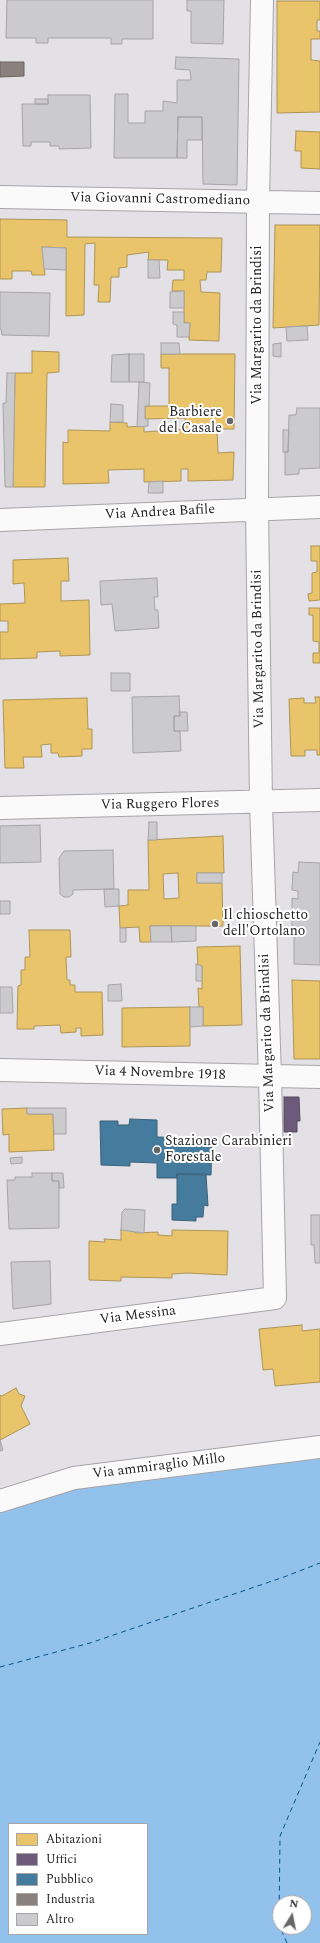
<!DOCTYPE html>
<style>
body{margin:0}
#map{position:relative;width:320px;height:1943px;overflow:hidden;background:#e3e1e5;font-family:Spectral,serif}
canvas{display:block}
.legend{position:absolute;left:8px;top:1823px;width:140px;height:112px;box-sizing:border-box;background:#fff;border:1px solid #a7a7a8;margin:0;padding:5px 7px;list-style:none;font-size:12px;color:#242326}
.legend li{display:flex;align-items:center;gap:8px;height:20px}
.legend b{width:20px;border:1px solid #a7a7a8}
.north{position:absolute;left:272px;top:1895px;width:40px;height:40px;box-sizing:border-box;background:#fff;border:1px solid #a7a7a8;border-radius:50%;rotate:10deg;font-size:11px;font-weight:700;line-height:16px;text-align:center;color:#242326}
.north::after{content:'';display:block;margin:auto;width:14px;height:18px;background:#676669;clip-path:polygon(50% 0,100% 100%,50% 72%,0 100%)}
</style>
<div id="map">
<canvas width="320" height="1943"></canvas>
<ul class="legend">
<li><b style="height:11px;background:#e9c46a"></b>Abitazioni</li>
<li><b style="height:11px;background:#6d597a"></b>Uffici</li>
<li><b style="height:11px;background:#457b9d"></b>Pubblico</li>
<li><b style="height:11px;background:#8a817c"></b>Industria</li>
<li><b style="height:11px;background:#cbcacd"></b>Altro</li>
</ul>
<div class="north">N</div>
</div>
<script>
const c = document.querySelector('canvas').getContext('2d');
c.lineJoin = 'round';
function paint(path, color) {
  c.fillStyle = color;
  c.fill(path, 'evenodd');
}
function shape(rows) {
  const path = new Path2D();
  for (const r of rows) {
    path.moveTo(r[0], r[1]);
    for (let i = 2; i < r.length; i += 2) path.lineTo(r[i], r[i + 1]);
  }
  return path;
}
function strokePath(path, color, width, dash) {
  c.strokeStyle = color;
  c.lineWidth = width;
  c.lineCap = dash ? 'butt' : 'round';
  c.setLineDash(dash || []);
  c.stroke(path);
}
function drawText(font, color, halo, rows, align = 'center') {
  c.font = font + ' Spectral,serif';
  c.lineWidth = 4;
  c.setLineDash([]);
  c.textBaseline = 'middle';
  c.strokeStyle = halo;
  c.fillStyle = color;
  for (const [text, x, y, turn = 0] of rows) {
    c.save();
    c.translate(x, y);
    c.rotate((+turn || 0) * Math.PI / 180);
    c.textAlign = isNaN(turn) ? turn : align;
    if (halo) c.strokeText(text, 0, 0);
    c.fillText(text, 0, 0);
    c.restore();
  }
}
paint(shape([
 [320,1455,320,1943,0,1943,0,1510,100,1480],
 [9,1824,147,1824,147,1934,9,1934],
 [280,1903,304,1903,304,1927,280,1927]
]), '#92c2eb');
const homes = shape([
 [277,1,320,1,320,20,317,20,317,31,320,31,320,39,311,39,311,60,320,61,320,112,277,113,277,1],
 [296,131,320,132,320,169,301,168,301,151,295,151,296,131],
 [0,219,67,220,67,237,222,238,221,272,207,272,206,280,200,280,201,292,220,293,219,341,189,340,190,323,184,323,184,291,172,291,173,280,184,280,184,270,167,270,168,260,148,260,149,252,127,255,127,267,119,268,119,277,111,277,110,302,98,302,99,285,94,285,95,243,85,244,84,315,66,316,66,248,42,247,45,275,32,275,31,271,12,271,12,279,0,279,0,219],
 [275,225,320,225,319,325,273,328,275,225],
 [32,351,59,352,59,372,47,373,45,487,13,487,15,373,32,373,32,351],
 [161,354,235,354,234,429,217,429,218,453,234,452,233,480,188,481,188,469,181,469,181,481,144,482,144,469,108,470,109,483,63,484,63,442,68,443,68,430,110,431,110,422,127,423,127,427,144,426,144,432,185,429,185,418,145,419,145,406,169,406,169,368,161,368,161,354],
 [311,546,320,546,320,600,309,601,308,594,312,593,312,573,317,572,317,561,311,561,311,546],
 [68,558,69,581,61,581,61,601,89,600,90,655,60,656,60,651,37,652,37,658,0,659,0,632,8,632,8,621,0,621,0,604,25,603,24,583,13,584,13,560,68,558],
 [309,608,320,608,320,663,313,663,313,653,319,653,319,642,313,641,313,615,309,615,309,608],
 [315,697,320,697,320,755,317,755,317,750,305,750,305,756,291,756,289,699,304,698,304,703,316,703,315,697],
 [87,698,88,729,92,729,92,749,82,749,82,756,59,757,58,753,51,753,51,744,41,745,42,757,23,757,24,768,5,768,3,700,87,698],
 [223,836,224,873,197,873,197,883,222,883,223,926,150,926,151,942,140,942,139,927,120,928,119,906,128,905,128,890,149,890,148,840,223,836],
 [178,873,179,898,164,899,163,874,178,873],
 [29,930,70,930,71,957,66,957,67,980,70,980,70,985,75,985,75,992,102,992,103,1035,81,1036,81,1028,76,1028,76,1032,61,1033,60,1025,34,1026,34,1029,17,1029,18,986,21,985,21,970,25,970,25,957,30,957,29,930],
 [240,946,242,1025,203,1026,203,1007,199,1007,198,988,202,989,202,966,198,966,197,947,240,946],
 [292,980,320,981,320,1059,294,1059,292,980],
 [190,1007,190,1046,122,1047,122,1008,190,1007],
 [27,1108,27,1114,53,1114,54,1150,9,1152,9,1134,3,1135,2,1109,27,1108],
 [121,1230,133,1231,135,1233,158,1232,158,1235,172,1236,172,1230,228,1231,227,1275,187,1273,172,1274,172,1278,121,1277,121,1281,89,1280,89,1241,105,1242,104,1239,121,1240,121,1230],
 [302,1325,302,1331,320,1329,320,1382,275,1386,273,1369,263,1370,259,1329,302,1325],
 [16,1388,19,1394,25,1396,21,1406,30,1424,0,1440,0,1395,2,1396,16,1388]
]);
paint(homes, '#e9c46a');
strokePath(homes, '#ae9456', 1);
const offices = shape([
 [284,1097,299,1097,300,1121,297,1121,297,1132,284,1132,284,1097]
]);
paint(offices, '#6d597a');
strokePath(offices, '#574961', 1);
const public = shape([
 [130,1119,157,1120,157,1137,212,1138,211,1175,177,1174,177,1178,157,1178,157,1163,130,1162,130,1166,101,1165,100,1121,118,1121,118,1125,129,1125,130,1119],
 [177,1174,206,1174,208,1206,204,1205,203,1217,196,1217,196,1221,172,1220,172,1204,177,1204,177,1174]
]);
paint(public, '#457b9d');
strokePath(public, '#3b6179', 1);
const industry = shape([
 [0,62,24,62,24,76,0,77,0,62]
]);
paint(industry, '#8a817c');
strokePath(industry, '#6b6562', 1);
strokePath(shape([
 [0,1667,90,1643,284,1577,320,1563],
 [287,1943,279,1925,280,1836,320,1742]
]), '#01558a', 1, [5, 4]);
const building = shape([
 [7,0,153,0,153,39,122,39,122,44,111,44,111,38,48,38,48,43,36,43,36,38,6,38,7,0],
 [187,0,224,0,223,44,191,43,191,11,187,11,187,0],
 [176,57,239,59,237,185,203,184,202,117,178,117,177,158,114,158,115,94,128,94,128,123,145,123,145,111,163,111,163,101,177,103,177,80,191,80,190,70,175,69,176,57],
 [48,95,90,95,91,148,59,149,59,146,50,146,50,142,31,142,31,146,23,146,22,104,48,104,48,95],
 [35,99,48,99,48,104,35,104,35,99],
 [178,117,202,117,202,140,187,140,187,158,177,158,178,117],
 [42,247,66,248,66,270,44,269,42,247],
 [148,260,159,260,160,278,148,278,148,260],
 [184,291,184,308,170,308,170,292,184,291],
 [0,292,50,293,49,336,2,335,1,329,0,329,0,292],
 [173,312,184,312,184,323,190,323,189,337,177,337,177,325,173,324,173,312],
 [307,326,308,340,287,341,286,327,307,326],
 [161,343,179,343,180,354,161,354,161,343],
 [281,343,281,357,273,356,273,344,281,343],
 [129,354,129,382,111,382,112,355,129,354],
 [129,354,144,354,144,382,129,382,129,354],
 [7,373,15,373,13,487,5,487,3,403,6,403,7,373],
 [139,382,150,383,149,406,145,406,145,419,148,419,148,426,137,427,139,382],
 [111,404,123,405,123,422,110,422,111,404],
 [297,408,320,408,320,468,299,469,299,474,285,475,285,452,288,452,289,415,296,415,297,408],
 [283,430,289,430,288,452,283,452,283,430],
 [163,481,163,493,148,493,149,482,163,481],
 [157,578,158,597,154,597,155,610,158,610,159,628,115,631,112,604,101,605,100,581,157,578],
 [111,673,130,673,130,691,111,691,111,673],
 [179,696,180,716,174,716,174,731,180,731,181,751,133,753,132,697,179,696],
 [179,712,187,712,188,731,174,731,174,716,180,716,179,712],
 [149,822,157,822,157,840,148,840,149,822],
 [40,825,41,862,0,863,0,826,40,825],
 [113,850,114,889,73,890,73,894,69,897,64,897,60,894,59,858,64,851,113,850],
 [299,862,320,863,320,965,294,964,294,931,292,931,292,898,298,899,298,891,292,890,293,872,298,873,299,862],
 [197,873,222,873,222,883,197,883,197,873],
 [104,889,119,889,119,906,105,907,104,889],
 [0,901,10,901,10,914,0,914,0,901],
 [150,926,171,926,172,942,151,942,150,926],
 [171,926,196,926,196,941,172,942,171,926],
 [120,928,126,928,126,942,120,942,120,928],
 [196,964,202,966,202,981,196,981,196,964],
 [121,984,122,1001,108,1001,108,985,121,984],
 [0,987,12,987,13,1013,0,1013,0,987],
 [190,1007,203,1007,203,1026,190,1027,190,1007],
 [27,1108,66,1108,66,1134,54,1134,53,1114,27,1114,27,1108],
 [22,1157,22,1163,11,1164,10,1158,22,1157],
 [32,1173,52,1173,52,1181,59,1181,59,1228,9,1229,7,1180,15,1180,15,1177,32,1177,32,1173],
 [52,1173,63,1173,64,1188,59,1188,59,1181,52,1181,52,1173],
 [125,1209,145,1210,144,1233,121,1230,122,1212,125,1209],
 [311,1215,320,1215,320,1263,315,1263,314,1245,311,1245,311,1215],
 [50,1261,51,1304,13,1309,11,1262,50,1261],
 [0,1440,3,1450,0,1451,0,1440]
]);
paint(building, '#cbcacd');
strokePath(building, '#a6a4a7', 1);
const street = shape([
 [0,197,320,203],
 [0,520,320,507],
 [0,808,320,800],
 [0,1070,320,1077],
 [0,1334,275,1298,270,1077,261,803,257,509,258,202,262,0],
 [0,1501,74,1478,320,1447]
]);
strokePath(street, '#a6a4a7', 24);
strokePath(street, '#fbfafb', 22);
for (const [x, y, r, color] of [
 [230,421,4,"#676669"],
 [215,924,4,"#676669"],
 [157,1150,4,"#676669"]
]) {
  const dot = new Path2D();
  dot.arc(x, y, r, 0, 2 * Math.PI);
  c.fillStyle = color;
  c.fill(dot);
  strokePath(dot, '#fff', 1.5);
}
drawText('14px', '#242326', '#fff', [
 ["Via Giovanni Castromediano",160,200,1],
 ["Via Margarito da Brindisi",258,325,-90],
 ["Via Andrea Bafile",160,513,-3],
 ["Via Margarito da Brindisi",259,649,-91],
 ["Via Ruggero Flores",160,805,-1],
 ["Via Margarito da Brindisi",268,1033,-92],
 ["Via 4 Novembre 1918",160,1074,2],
 ["Via Messina",138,1316,-7],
 ["Via ammiraglio Millo",159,1467,-7]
]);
drawText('14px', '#242326', '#fff', [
 ["Barbiere",222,413,"right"],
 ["del Casale",222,429,"right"],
 ["Il chioschetto",223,916],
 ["dell'Ortolano",223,932],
 ["Stazione Carabinieri",165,1142],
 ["Forestale",165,1158]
], 'left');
</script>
